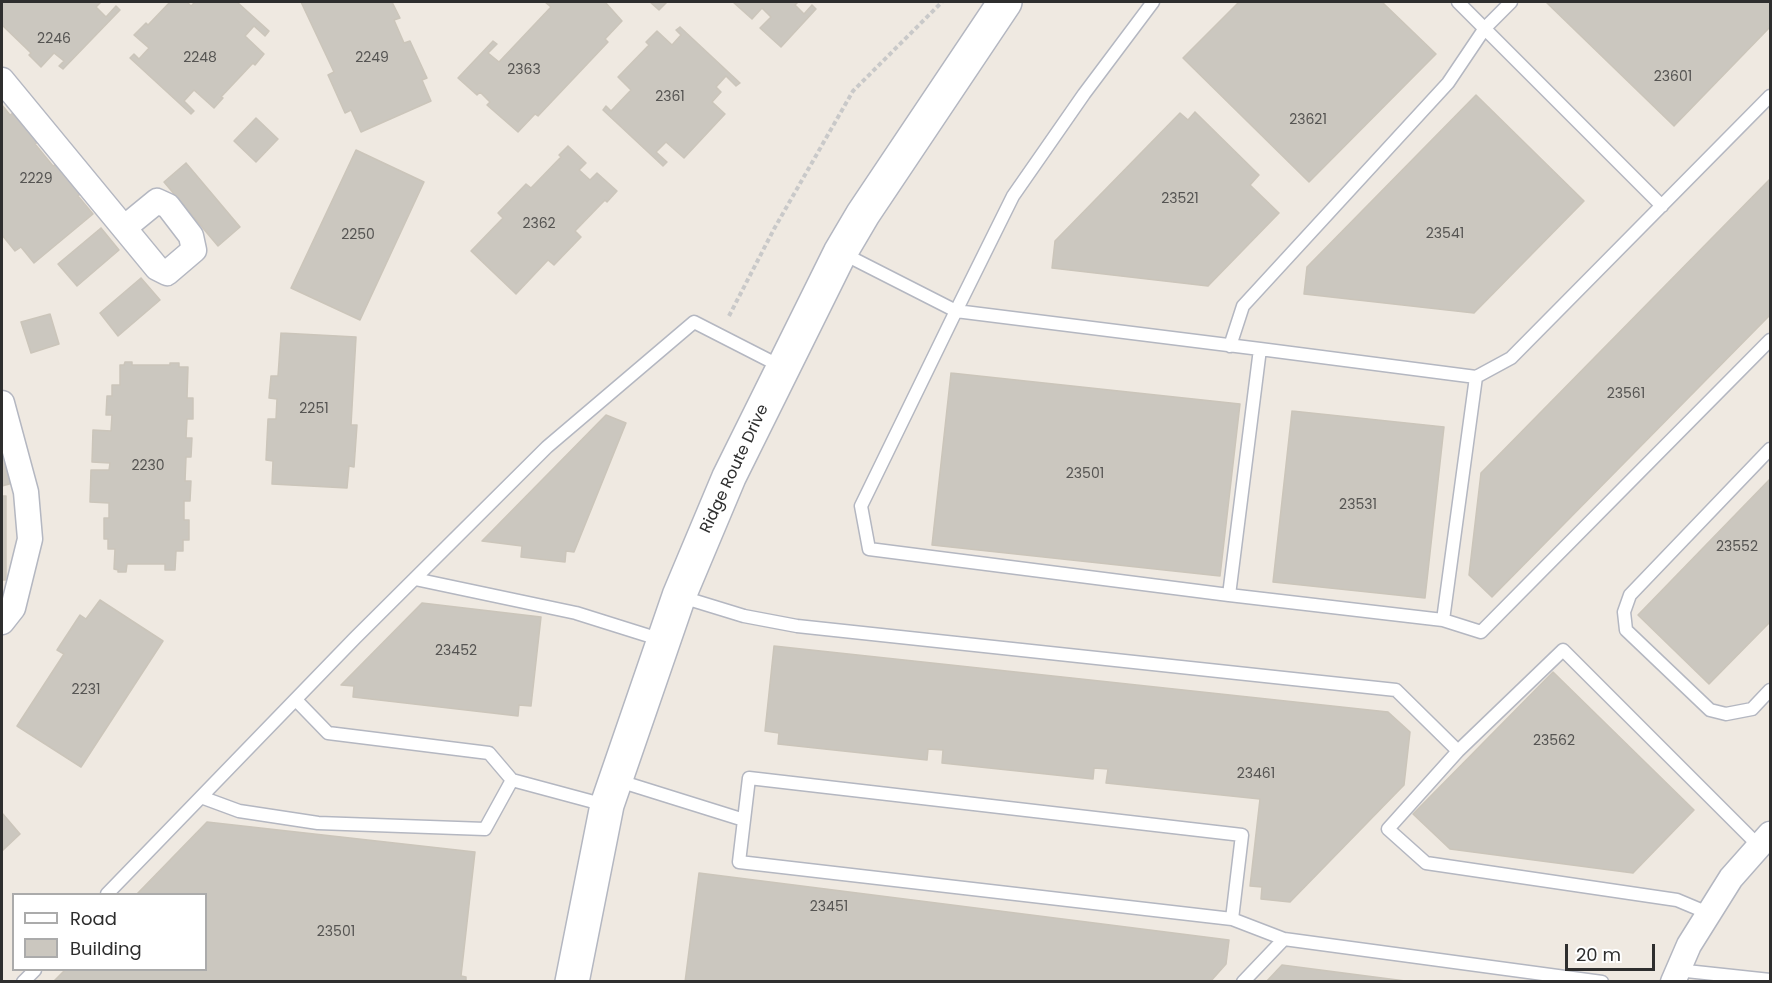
<!DOCTYPE html>
<style>
body{margin:0}
#map{position:relative;width:1772px;height:983px;overflow:hidden;background:#efe9e1;font-family:Poppins,sans-serif}
canvas{display:block}
.frame{position:absolute;inset:0;border:3px solid #2e2e2e;pointer-events:none}
.legend{position:absolute;left:12px;top:893px;width:195px;height:78px;box-sizing:border-box;background:#fff;border:2px solid #ababab;margin:0;padding:8px 10px;list-style:none;font-size:18px;color:#2e2e2e}
.legend li{display:flex;align-items:center;gap:12px;height:30px}
.legend b{width:30px;border:2px solid #ababab}
.scale{position:absolute;left:1565px;top:944px;width:90px;height:27px;box-sizing:border-box;border:3px solid #2e2e2e;border-top:0;padding-left:8px;font-size:18px;line-height:21px;white-space:nowrap;color:#2e2e2e;-webkit-text-stroke:4px #fff;paint-order:stroke}
</style>
<div id="map">
<canvas width="1772" height="983"></canvas>
<div class="frame"></div>
<ul class="legend">
<li><b style="height:8px;background:#fff"></b>Road</li>
<li><b style="height:16px;background:#cbc7bf"></b>Building</li>
</ul>
<div class="scale">20 m</div>
</div>
<script>
const c = document.querySelector('canvas').getContext('2d');
c.lineJoin = 'round';
function paint(path, color) {
  c.fillStyle = color;
  c.fill(path, 'evenodd');
}
function shape(rows) {
  const path = new Path2D();
  for (const r of rows) {
    path.moveTo(r[0], r[1]);
    for (let i = 2; i < r.length; i += 2) path.lineTo(r[i], r[i + 1]);
  }
  return path;
}
function strokePath(path, color, width, dash) {
  c.strokeStyle = color;
  c.lineWidth = width;
  c.lineCap = dash ? 'butt' : 'round';
  c.setLineDash(dash || []);
  c.stroke(path);
}
function drawText(font, color, halo, rows, align = 'center') {
  c.font = font + ' Poppins,sans-serif';
  c.lineWidth = 6;
  c.setLineDash([]);
  c.textBaseline = 'middle';
  c.strokeStyle = halo;
  c.fillStyle = color;
  for (const [text, x, y, turn = 0] of rows) {
    c.save();
    c.translate(x, y);
    c.rotate((+turn || 0) * Math.PI / 180);
    c.textAlign = isNaN(turn) ? turn : align;
    if (halo) c.strokeText(text, 0, 0);
    c.fillText(text, 0, 0);
    c.restore();
  }
}
const building = shape([
 [2,2,101,2,96,7,106,17,116,6,120,10,63,69,59,66,64,61,54,53,41,67,29,55,31,53,2,25,2,2],
 [170,2,187,2,191,6,195,2,237,2,269,31,265,36,254,26,245,36,264,54,255,65,253,63,221,97,223,98,214,108,194,90,184,101,194,111,191,114,130,58,134,54,139,59,149,48,134,35,146,23,148,25,170,2],
 [301,2,392,2,400,18,394,20,404,43,410,41,427,78,422,80,431,101,361,132,351,110,345,113,328,75,334,72,301,2],
 [545,2,605,2,622,21,605,39,608,42,538,116,535,114,518,132,487,105,490,102,480,92,477,95,458,78,493,41,497,44,488,53,499,62,551,7,545,2],
 [650,2,667,2,659,10,650,2],
 [733,2,798,2,795,5,804,14,812,5,816,9,781,47,760,28,771,17,762,8,752,19,733,2],
 [1239,2,1382,2,1436,54,1309,182,1183,58,1239,2],
 [1546,2,1770,2,1770,27,1674,126,1546,2],
 [680,27,740,83,736,86,726,76,716,87,721,92,712,102,725,114,684,158,666,142,656,152,667,162,663,166,603,110,606,106,611,111,631,90,618,77,649,45,646,42,657,31,672,45,681,35,676,30,680,27],
 [1476,95,1584,201,1474,313,1304,294,1307,267,1476,95],
 [2,105,10,115,13,113,38,142,35,144,53,166,57,163,82,192,78,196,93,214,34,263,21,247,15,251,2,235,2,105],
 [1195,112,1259,175,1250,185,1279,213,1208,286,1052,268,1055,241,1180,113,1188,120,1195,112],
 [256,118,278,139,256,162,234,141,256,118],
 [568,146,586,163,579,170,590,180,597,173,617,191,607,202,605,200,575,231,581,237,554,265,548,260,516,294,471,251,503,218,498,213,526,184,531,188,561,157,559,155,568,146],
 [356,150,424,182,360,320,291,288,356,150],
 [186,163,240,227,218,246,164,182,186,163],
 [1770,179,1770,315,1492,597,1469,575,1481,473,1770,179],
 [101,228,119,250,77,286,58,264,101,228],
 [141,278,160,300,118,336,100,313,141,278],
 [50,314,59,344,31,353,21,322,50,314],
 [281,333,356,337,351,425,357,425,354,467,349,466,347,488,272,484,273,461,266,460,268,419,276,419,277,399,269,398,271,376,278,376,281,333],
 [125,362,132,362,132,365,170,365,170,363,179,363,179,367,188,367,187,398,193,398,193,419,187,419,186,438,192,438,191,457,186,457,185,481,191,481,190,501,184,501,184,520,189,520,189,540,183,540,183,551,176,551,175,570,165,570,165,564,127,564,126,572,118,572,118,570,114,569,115,549,108,549,108,539,104,539,104,518,109,518,109,503,90,502,91,470,109,470,110,463,92,462,93,430,111,431,112,415,106,415,107,396,112,396,112,385,120,385,120,365,124,365,125,362],
 [951,373,1240,404,1220,576,932,545,951,373],
 [1292,411,1444,427,1425,598,1273,582,1292,411],
 [606,415,626,423,574,552,566,551,565,562,521,557,522,546,482,541,606,415],
 [2,443,13,483,2,486,2,443],
 [1770,479,1770,622,1709,684,1638,615,1770,479],
 [2,496,6,496,6,580,2,580,2,496],
 [100,600,163,641,81,767,17,726,64,654,57,650,80,615,86,619,100,600],
 [422,603,541,617,531,706,519,705,518,716,353,697,354,686,341,685,422,603],
 [774,646,1388,712,1410,732,1404,785,1290,902,1261,899,1262,887,1250,886,1260,799,1106,783,1108,769,1094,768,1093,779,942,763,943,750,928,749,927,760,778,744,779,733,765,731,774,646],
 [1553,672,1694,810,1633,873,1450,849,1413,814,1553,672],
 [2,813,20,834,2,851,2,813],
 [207,822,475,852,461,976,466,977,466,982,53,982,65,970,206,970,206,894,137,894,207,822],
 [699,873,1229,940,1226,964,1210,982,685,982,699,873],
 [1282,965,1413,982,1266,982,1282,965]
]);
paint(building, '#cbc7bf');
strokePath(building, '#cbc5ba', 1.5);
const lane = shape([
 [1458,2,1662,206],
 [842,253,956,311,861,506,869,549,1229,595,1260,349,956,311,1013,196,1084,94,1153,2],
 [1230,346,1243,306,1448,83,1485,28,1511,2],
 [1260,349,1476,377,1443,620],
 [1476,377,1511,358,1770,96],
 [1770,449,1630,595,1624,612,1626,630,1710,710,1726,714,1752,709,1770,690],
 [415,579,576,613,662,640],
 [1229,595,1443,620,1481,632,1770,340],
 [682,597,744,616,797,626,1396,690,1458,751],
 [296,700,328,733,489,753,512,780,605,805],
 [616,780,744,820],
 [201,797,239,811,318,823,485,829,512,780],
 [107,894,355,638,547,447,694,322,782,367],
 [1708,913,1677,900,1426,863,1388,829,1458,751,1563,650,1759,846],
 [1232,919,1242,835,749,778,739,862,1232,919,1284,939,1602,982],
 [1677,970,1770,980],
 [23,982,35,970],
 [1243,982,1284,939]
]);
const street = shape([
 [2,80,157,268,167,273,194,250,191,236,168,206,157,201,124,228],
 [2,403,26,492,30,539,13,608,2,622],
 [1673,982,1689,945,1731,878,1770,834]
]);
const secondary = shape([
 [572,982,607,805,679,596,729,477,840,253,863,214,1005,2]
]);
strokePath(lane, '#b4b7c1', 15);
strokePath(street, '#b4b7c1', 27);
strokePath(secondary, '#b4b7c1', 36);
strokePath(shape([
 [729,316,774,229,853,91,942,2]
]), '#c9c9c9', 4, [4.5, 3]);
strokePath(lane, '#fff', 12);
strokePath(street, '#fff', 24);
strokePath(secondary, '#fff', 33);
drawText('14px', '#555452', null, [
 ["2246",54,39],
 ["2248",200,58],
 ["2249",372,58],
 ["2363",524,70],
 ["23601",1673,77],
 ["2361",670,97],
 ["23621",1308,120],
 ["2229",36,179],
 ["23521",1180,199],
 ["2362",539,224],
 ["23541",1445,234],
 ["2250",358,235],
 ["23561",1626,394],
 ["2251",314,409],
 ["2230",148,466],
 ["23501",1085,474],
 ["23531",1358,505],
 ["23552",1737,547],
 ["23452",456,651],
 ["2231",86,690],
 ["23562",1554,741],
 ["23461",1256,774],
 ["23451",829,907],
 ["23501",336,932]
]);
drawText('16px', '#2e2e2e', '#fff', [
 ["Ridge Route Drive",735,469,-65]
]);
</script>
